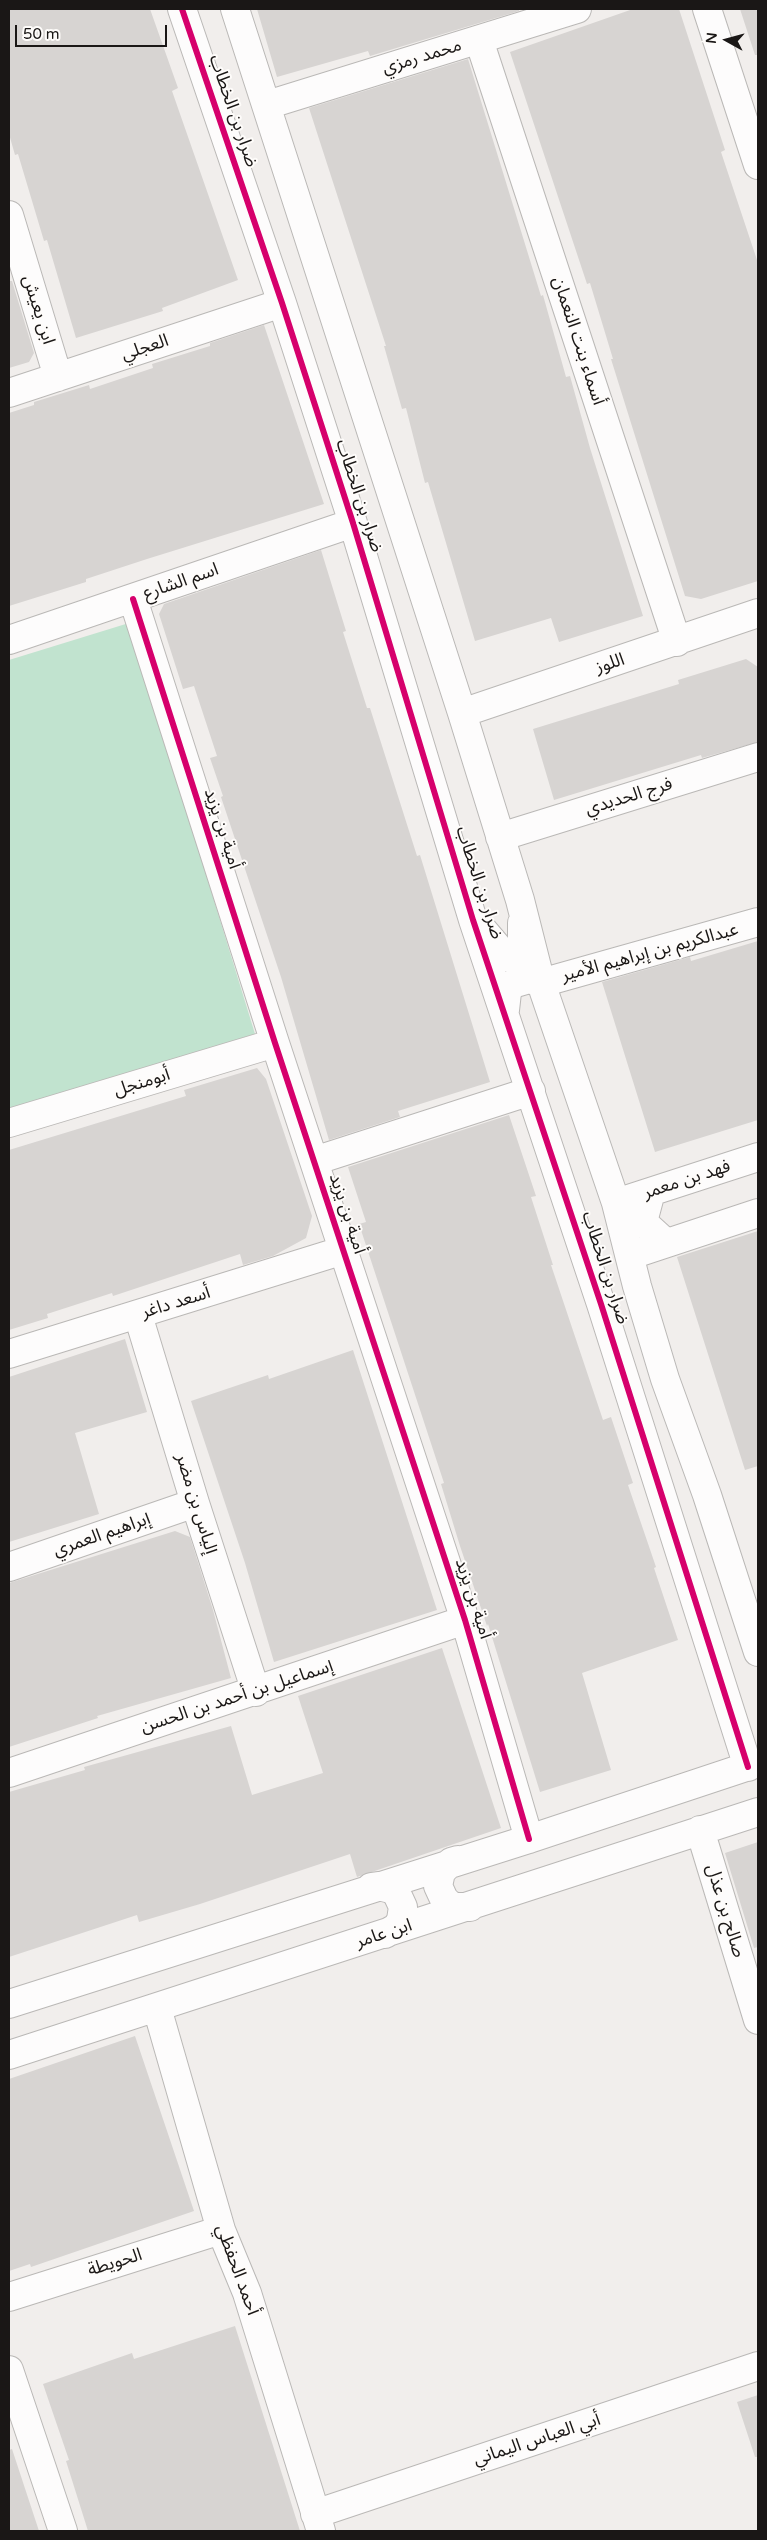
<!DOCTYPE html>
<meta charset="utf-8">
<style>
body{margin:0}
#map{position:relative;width:767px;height:2540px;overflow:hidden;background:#f1eeec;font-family:"Varela Round",sans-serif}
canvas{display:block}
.frame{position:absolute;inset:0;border:10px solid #1a1716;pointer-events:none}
.north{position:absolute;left:702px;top:15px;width:50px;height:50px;-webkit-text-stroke:4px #fefcfa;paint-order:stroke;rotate:277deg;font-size:14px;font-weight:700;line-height:20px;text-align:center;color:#1a1716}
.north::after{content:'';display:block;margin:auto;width:18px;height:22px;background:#1a1716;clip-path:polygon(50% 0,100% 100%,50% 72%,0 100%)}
.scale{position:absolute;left:15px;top:25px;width:152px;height:22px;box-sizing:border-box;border:2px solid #1a1716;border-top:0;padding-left:6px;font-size:15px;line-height:18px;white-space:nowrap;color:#1a1716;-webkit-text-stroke:4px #fefcfa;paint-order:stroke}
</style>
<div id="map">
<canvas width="767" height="2540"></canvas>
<div class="frame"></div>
<div class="north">N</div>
<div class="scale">50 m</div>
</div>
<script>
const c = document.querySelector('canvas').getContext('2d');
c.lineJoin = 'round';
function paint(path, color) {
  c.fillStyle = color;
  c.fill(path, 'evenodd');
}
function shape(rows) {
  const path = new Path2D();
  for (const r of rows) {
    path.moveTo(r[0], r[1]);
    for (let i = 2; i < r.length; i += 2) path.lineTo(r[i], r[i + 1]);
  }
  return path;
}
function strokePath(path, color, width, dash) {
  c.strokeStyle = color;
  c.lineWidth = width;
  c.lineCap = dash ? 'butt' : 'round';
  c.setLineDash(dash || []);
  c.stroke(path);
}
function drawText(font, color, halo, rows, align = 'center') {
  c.font = font + ' "Varela Round","Noto Sans Arabic",sans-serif';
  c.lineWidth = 4;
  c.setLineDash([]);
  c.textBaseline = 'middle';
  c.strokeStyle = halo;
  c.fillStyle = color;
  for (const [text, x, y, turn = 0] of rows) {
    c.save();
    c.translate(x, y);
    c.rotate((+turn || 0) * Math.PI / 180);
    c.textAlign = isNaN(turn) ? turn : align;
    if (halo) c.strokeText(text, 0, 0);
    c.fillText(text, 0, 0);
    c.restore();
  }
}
paint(shape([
 [129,623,255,1034,9,1110,9,660]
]), '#c1e3cf');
paint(shape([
 [9,9,150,9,178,88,172,91,238,280,162,308,163,311,76,338,47,240,44,241,18,154,15,155,9,134],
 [257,9,519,9,519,11,370,56,368,51,277,77],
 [633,9,679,9,725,150,721,152,758,263,758,581,701,599,685,596,611,359,613,359,590,283,587,284,510,52],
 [740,9,758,9,758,55,755,55],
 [468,59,541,296,543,295,566,377,570,376,590,448,643,616,559,642,551,618,475,641,428,482,425,483,406,408,402,409,384,346,386,346,309,108],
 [9,281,12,281,34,353,29,362,9,368],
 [264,325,324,504,147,559,86,579,86,582,9,606,9,413,34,405,34,402,89,385,90,389,153,368,152,364,210,346,210,343],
 [321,550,346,631,343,632,367,708,370,708,417,856,420,855,490,1082,398,1111,400,1117,329,1140,281,977,221,797,223,796,210,758,217,756,194,686,183,689,159,614,164,604],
 [746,659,758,667,758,742,702,758,701,755,554,800,533,729,679,684,678,680],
 [758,941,758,1120,655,1152,602,982,690,957,691,961],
 [257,1068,266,1079,312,1216,306,1238,273,1256,243,1265,240,1254,113,1296,112,1293,47,1314,48,1318,9,1330,9,1150,186,1096,184,1090],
 [509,1115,536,1196,531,1197,553,1265,551,1265,603,1420,611,1417,633,1483,628,1485,656,1567,654,1568,678,1640,582,1673,611,1770,540,1792,488,1624,487,1626,460,1546,441,1484,444,1483,359,1224,366,1222,348,1167],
 [758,1231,758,1466,745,1470,677,1257],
 [125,1339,147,1412,75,1433,99,1514,9,1542,9,1377],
 [353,1350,437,1610,274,1662,245,1563,191,1401,268,1375,269,1379],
 [175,1531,190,1537,213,1610,231,1678,97,1716,98,1718,9,1747,9,1583],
 [442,1648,501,1828,357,1877,350,1854,200,1904,139,1922,137,1915,9,1957,9,1792,85,1770,84,1767,231,1726,252,1795,323,1773,298,1696],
 [758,1842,758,1947,754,1948,725,1853],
 [135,2036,194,2211,31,2267,30,2264,9,2271,9,2079],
 [235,2326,300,2531,88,2531,66,2461,69,2460,43,2384,132,2353,134,2359],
 [758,2395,758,2457,755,2457,737,2402],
 [12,2449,39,2531,9,2531,9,2450]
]), '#d7d4d2');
const minor = shape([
 [182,9,282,303,353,523,473,920,601,1304,748,1767],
 [235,9,462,713,520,900,541,983,616,1203,637,1286,665,1379,707,1495,758,1652],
 [707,9,758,165],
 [479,40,677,642],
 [267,105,577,9],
 [9,215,58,377],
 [9,393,282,303],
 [133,599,275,1043,465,1620,529,1839],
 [9,640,353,523],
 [462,713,758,613],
 [500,837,758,757],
 [483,930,506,957,522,952,522,923],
 [505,1010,507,992,512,984,529,979,541,983,758,922],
 [9,1123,275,1043],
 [314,1161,531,1091],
 [651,1192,643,1222,666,1243],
 [616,1203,758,1157],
 [631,1255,758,1213],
 [138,1315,195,1503,256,1692],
 [9,1354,344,1250],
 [9,1567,195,1503],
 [9,1773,465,1620],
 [700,1830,758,2020],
 [458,1860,451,1862,441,1872,438,1886,444,1899,449,1904,455,1907,470,1907],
 [371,1887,378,1886,391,1889,397,1894,403,1907,401,1920,397,1927,385,1934],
 [9,2004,529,1839,758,1763],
 [157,2008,221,2230,247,2293,321,2531],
 [9,2055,758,1812],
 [9,2297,221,2230],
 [9,2370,63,2531],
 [315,2514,758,2366]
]);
strokePath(minor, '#bab8b6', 30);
strokePath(minor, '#fdfcfc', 28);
strokePath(shape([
 [182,9,282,303,353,523,473,920,601,1304,748,1767],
 [133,599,275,1043,465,1620,529,1839]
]), '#d6006c', 6);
drawText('18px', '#1a1716', '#fefcfa', [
 ["محمد رمزي",422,57,-17],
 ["ضرار بن الخطاب",233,111,71],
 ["ابن يعيش",38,310,73],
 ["أسماء بنت النعمان",578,341,72],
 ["العجلي",145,348,-18],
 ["ضرار بن الخطاب",359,496,72],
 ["اسم الشارع",181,582,-19],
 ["اللوز",610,664,-18],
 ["فرج الحديدي",629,797,-17],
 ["أمية بن يزيد",222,829,72],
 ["ضرار بن الخطاب",479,883,72],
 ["عبدالكريم بن إبراهيم الأمير",650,953,-15],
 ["أبومنجل",142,1083,-17],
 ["فهد بن معمر",687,1180,-18],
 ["أمية بن يزيد",347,1214,72],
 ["ضرار بن الخطاب",605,1268,72],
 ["أسعد داغر",176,1303,-17],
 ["إلياس بن مضر",196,1504,73],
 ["إبراهيم العمري",102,1535,-19],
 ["أمية بن يزيد",473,1599,72],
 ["إسماعيل بن أحمد بن الحسن",237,1697,-18],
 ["صالح بن عذل",725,1911,73],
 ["ابن عامر",384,1934,-18],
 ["الحويطة",115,2263,-17],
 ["أحمد الحفظي",237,2270,70],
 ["أبي العباس اليماني",537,2440,-18]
]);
</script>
